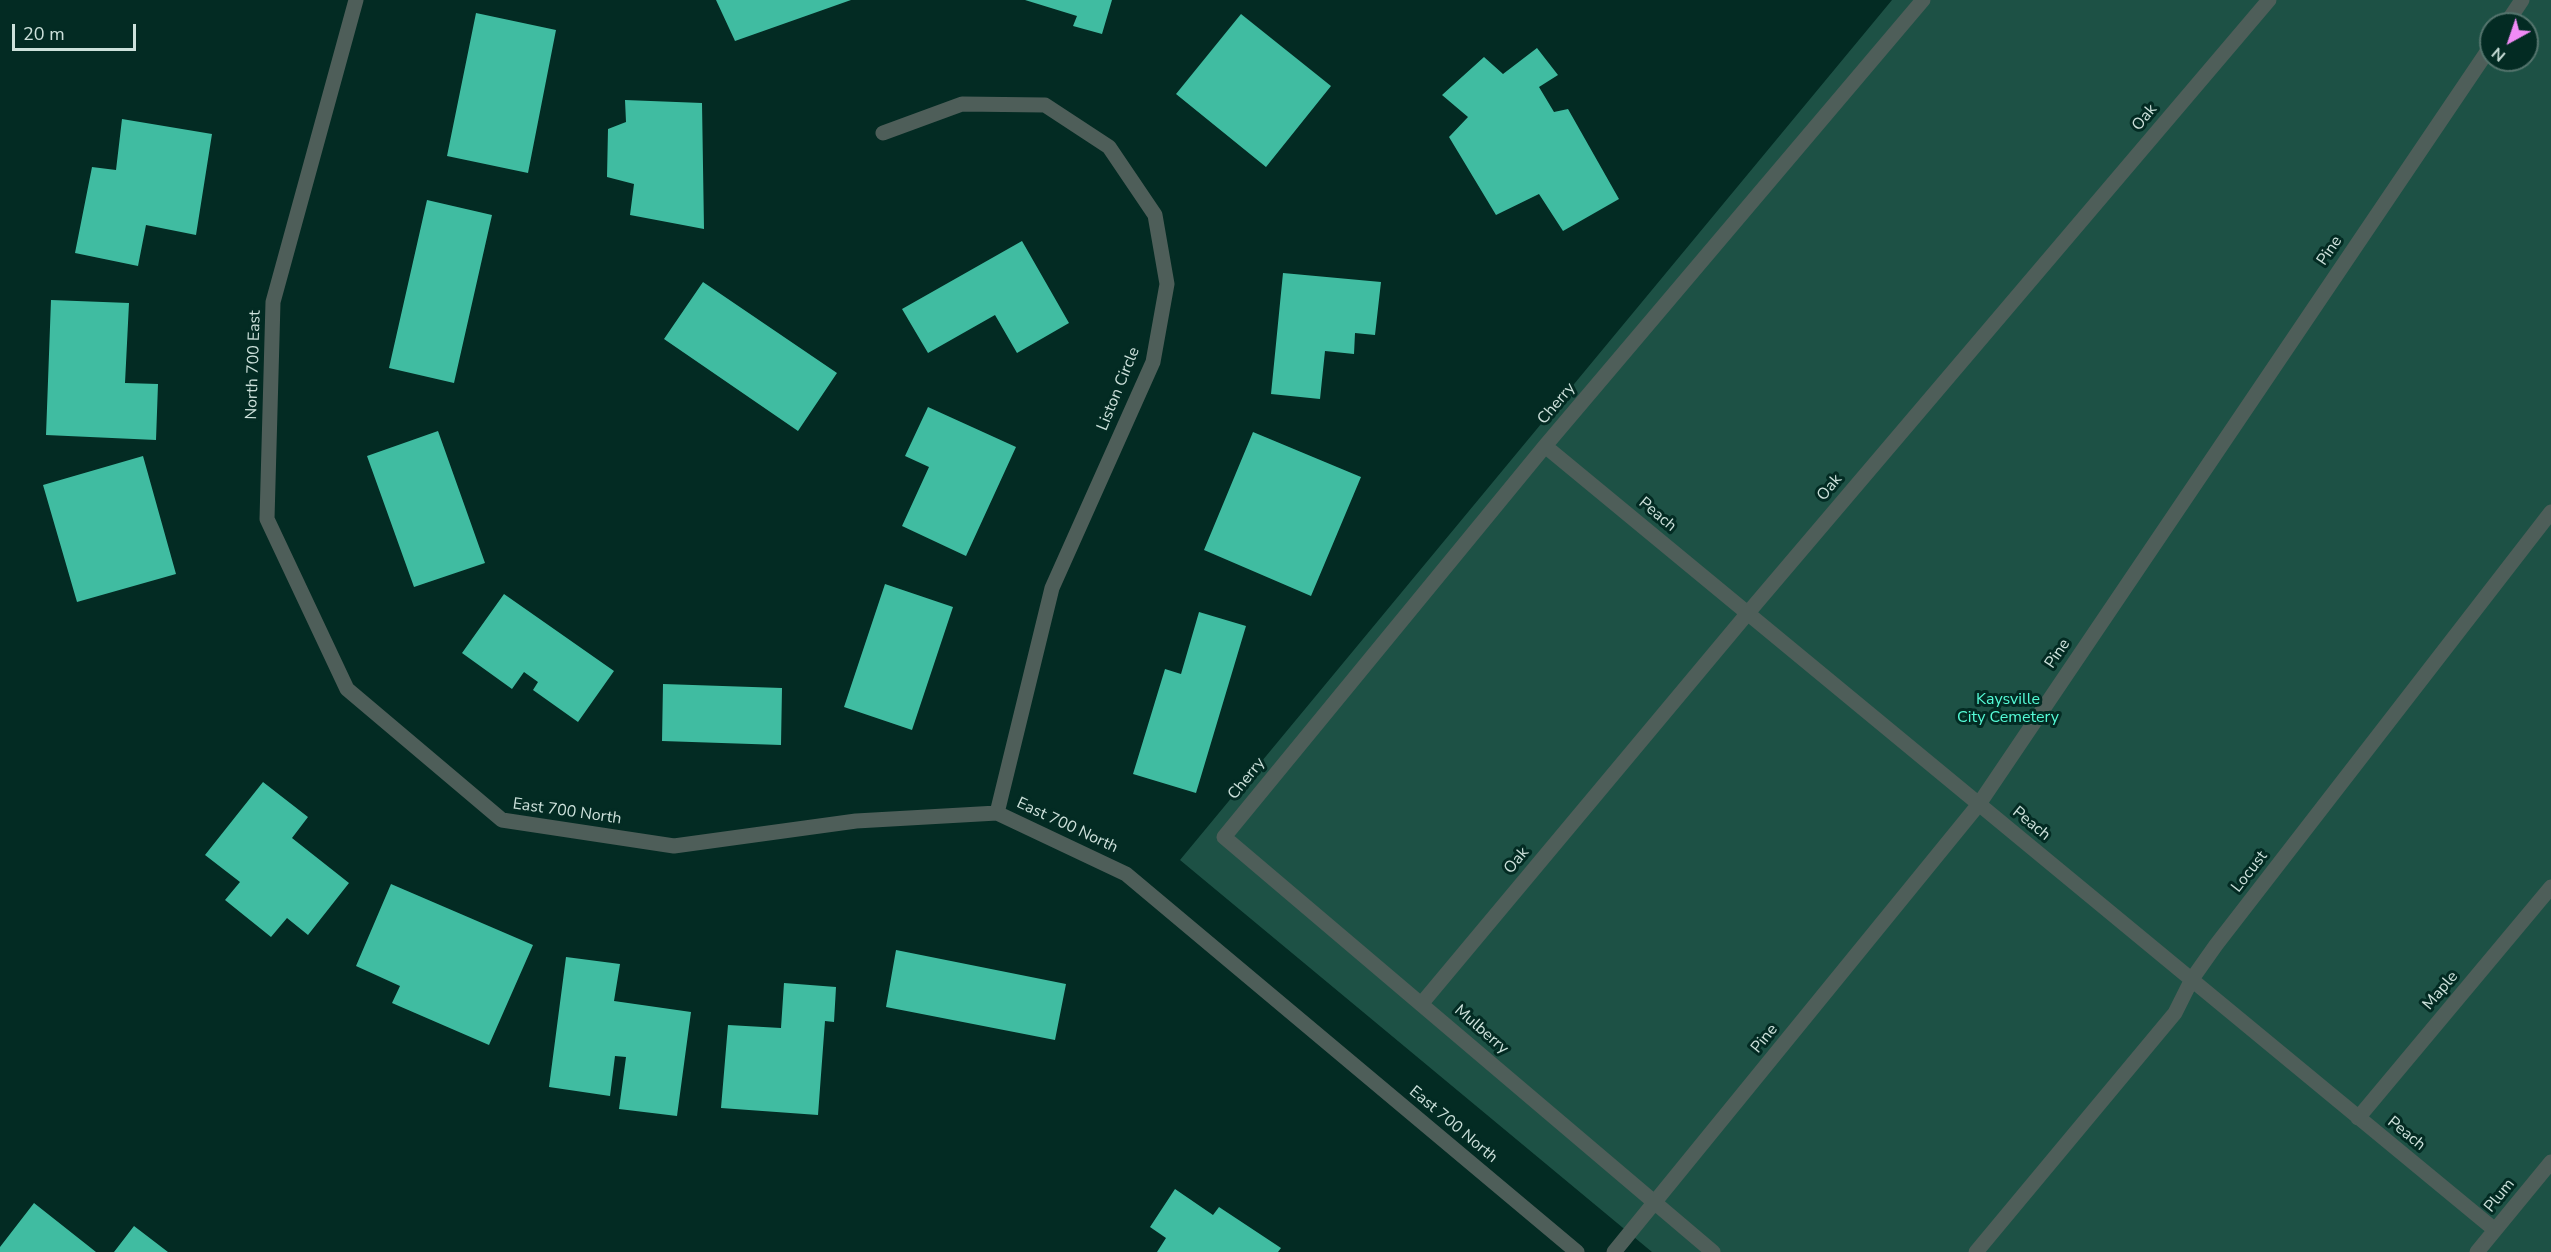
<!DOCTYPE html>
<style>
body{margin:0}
#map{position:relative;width:2551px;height:1252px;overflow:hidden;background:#032b23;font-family:"Nunito Sans",sans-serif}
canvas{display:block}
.north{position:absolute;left:2479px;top:12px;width:60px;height:60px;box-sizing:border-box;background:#032b23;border:2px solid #54746d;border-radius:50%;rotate:220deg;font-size:16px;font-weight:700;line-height:24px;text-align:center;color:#cde1db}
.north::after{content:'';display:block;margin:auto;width:21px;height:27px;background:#f08bf6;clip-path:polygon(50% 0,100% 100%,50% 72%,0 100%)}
.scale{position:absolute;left:12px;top:24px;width:124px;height:27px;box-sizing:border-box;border:3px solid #cde1db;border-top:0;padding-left:8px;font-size:18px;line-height:21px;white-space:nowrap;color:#cde1db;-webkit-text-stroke:4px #032b23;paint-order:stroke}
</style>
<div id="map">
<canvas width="2551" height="1252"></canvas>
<div class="north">N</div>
<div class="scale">20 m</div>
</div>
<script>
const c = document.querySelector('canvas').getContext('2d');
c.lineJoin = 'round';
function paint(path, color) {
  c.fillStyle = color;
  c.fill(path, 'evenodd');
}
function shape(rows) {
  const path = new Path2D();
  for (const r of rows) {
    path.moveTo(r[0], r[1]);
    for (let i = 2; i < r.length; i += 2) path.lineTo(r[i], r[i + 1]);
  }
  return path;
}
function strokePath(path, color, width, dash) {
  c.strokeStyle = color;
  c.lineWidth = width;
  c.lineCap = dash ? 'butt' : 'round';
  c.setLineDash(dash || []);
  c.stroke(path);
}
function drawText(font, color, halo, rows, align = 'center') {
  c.font = font + ' "Nunito Sans",sans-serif';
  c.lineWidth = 6;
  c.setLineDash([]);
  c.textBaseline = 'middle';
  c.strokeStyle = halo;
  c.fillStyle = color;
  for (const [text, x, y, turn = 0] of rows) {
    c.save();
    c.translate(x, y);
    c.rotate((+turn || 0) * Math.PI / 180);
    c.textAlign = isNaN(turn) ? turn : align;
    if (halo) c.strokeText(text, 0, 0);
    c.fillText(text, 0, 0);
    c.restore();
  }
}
paint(shape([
 [1892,0,2551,0,2551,1252,1652,1252,1180,860],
 [2491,24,2527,24,2527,60,2491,60]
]), '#1d5145');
paint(shape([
 [716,0,851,0,735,41],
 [1025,0,1112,0,1102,34,1073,26,1077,16],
 [476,13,556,30,528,173,447,156],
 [1241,14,1331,86,1266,167,1176,94],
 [1537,48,1558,75,1539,87,1554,112,1568,109,1619,199,1563,231,1539,194,1496,215,1449,137,1468,117,1442,95,1484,57,1503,74],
 [625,100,702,103,704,229,630,215,634,184,607,177,608,129,626,122],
 [122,119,212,134,196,235,146,225,138,266,75,253,92,167,116,170],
 [427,200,492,215,454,383,389,368],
 [1022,241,1069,323,1017,353,995,315,928,353,902,309],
 [1283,273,1381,282,1375,335,1355,333,1354,354,1325,351,1320,399,1271,394],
 [703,282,837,373,798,431,664,339],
 [51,300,129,303,125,383,158,384,156,440,46,435],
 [928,407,1016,447,966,556,902,526,929,467,905,456],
 [438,431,485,563,414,587,367,456],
 [1253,432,1361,477,1311,596,1204,550],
 [143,456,176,574,77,602,43,485],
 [885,584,953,607,912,730,844,707],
 [504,594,614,671,578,722,533,690,538,682,524,672,512,689,462,653],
 [1199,612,1246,626,1196,793,1133,774,1165,669,1181,674],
 [663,684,782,688,781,745,662,741],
 [263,782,308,817,292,838,349,883,308,935,287,918,271,937,225,900,240,882,205,855],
 [391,884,533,945,489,1045,392,1003,400,986,356,966],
 [896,950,1066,984,1055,1040,886,1007],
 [566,957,620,964,614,1001,691,1012,677,1116,619,1109,626,1057,615,1056,610,1096,549,1087],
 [784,983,836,987,834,1022,825,1021,818,1115,721,1108,728,1025,781,1028],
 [1175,1189,1213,1215,1219,1207,1281,1248,1278,1252,1157,1252,1166,1238,1150,1227],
 [34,1203,96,1252,0,1252,0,1247],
 [134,1226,168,1252,114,1252]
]), '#40bca1');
strokePath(shape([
 [2506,24,2522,0],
 [1545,446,2495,1230],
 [1422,1003,1747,614,2269,0],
 [2358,1118,2551,887],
 [1614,1252,1979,804,2491,46],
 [1713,1252,1224,837,1545,446,1923,0],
 [1976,1252,2175,1013,2192,979,2216,945,2551,512],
 [2477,1252,2551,1162]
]), '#4e5e59', 15);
strokePath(shape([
 [356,0,273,302,267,519,347,689,502,820,674,846,856,821,997,813,1126,874,1577,1252],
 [883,133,962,104,1045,105,1109,147,1155,215,1167,284,1153,362,1052,588,997,813]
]), '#4e5e59', 15);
drawText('16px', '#cde1db', '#032b23', [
 ["Oak",2145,118,-50],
 ["Pine",2330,251,-56],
 ["North 700 East",254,365,-88],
 ["Liston Circle",1119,389,-68],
 ["Cherry",1557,404,-50],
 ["Oak",1830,488,-50],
 ["Peach",1657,515,40],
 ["Pine",2058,654,-56],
 ["Cherry",1247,779,-51],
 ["East 700 North",567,812,8],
 ["Peach",2031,824,39],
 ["East 700 North",1067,826,25],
 ["Oak",1517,861,-50],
 ["Locust",2250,872,-52],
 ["Maple",2441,991,-50],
 ["Mulberry",1481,1030,41],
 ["Pine",1765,1039,-51],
 ["East 700 North",1453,1125,40],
 ["Peach",2406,1134,39],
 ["Plum",2500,1196,-51]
]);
drawText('16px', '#55fbd7', '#032b23', [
 ["Kaysville",2008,700],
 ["City Cemetery",2008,718]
]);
</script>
